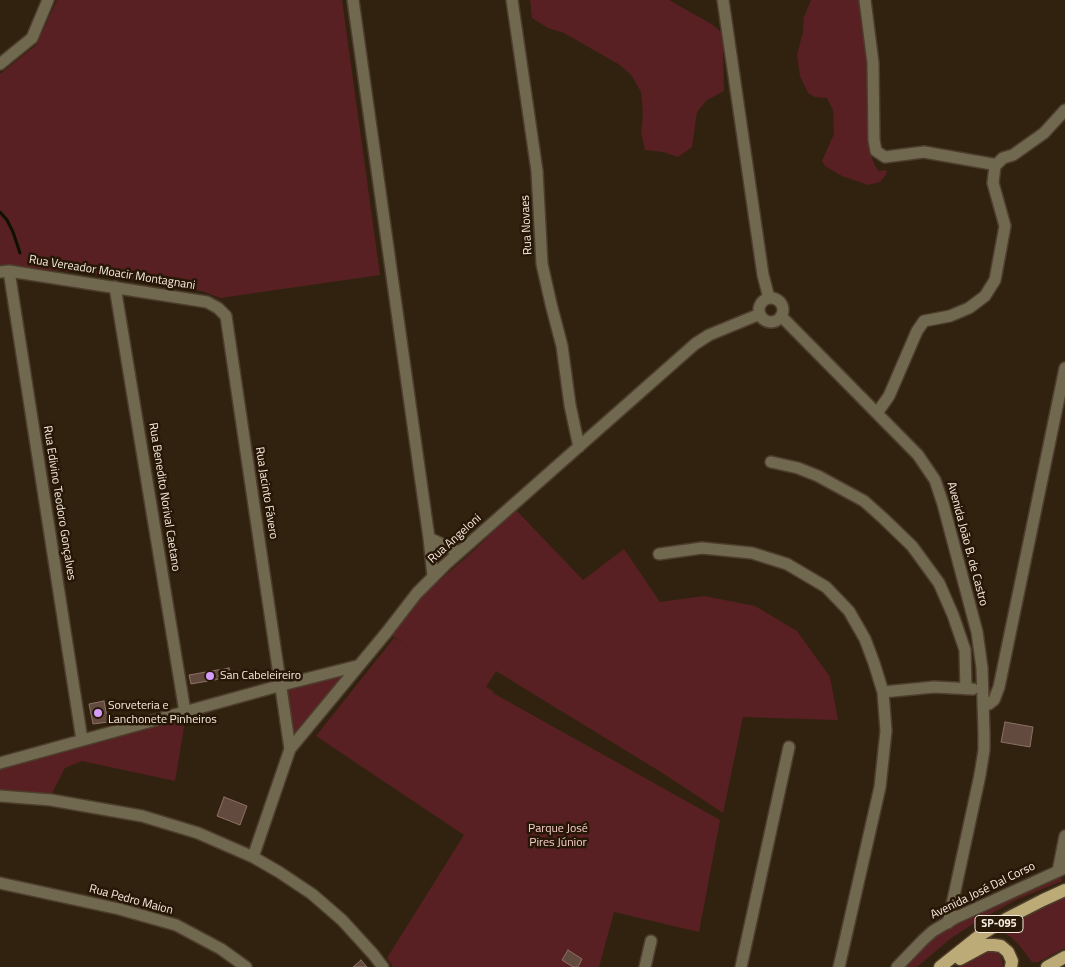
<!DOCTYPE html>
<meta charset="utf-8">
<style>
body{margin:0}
canvas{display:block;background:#31210f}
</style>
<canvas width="1065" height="967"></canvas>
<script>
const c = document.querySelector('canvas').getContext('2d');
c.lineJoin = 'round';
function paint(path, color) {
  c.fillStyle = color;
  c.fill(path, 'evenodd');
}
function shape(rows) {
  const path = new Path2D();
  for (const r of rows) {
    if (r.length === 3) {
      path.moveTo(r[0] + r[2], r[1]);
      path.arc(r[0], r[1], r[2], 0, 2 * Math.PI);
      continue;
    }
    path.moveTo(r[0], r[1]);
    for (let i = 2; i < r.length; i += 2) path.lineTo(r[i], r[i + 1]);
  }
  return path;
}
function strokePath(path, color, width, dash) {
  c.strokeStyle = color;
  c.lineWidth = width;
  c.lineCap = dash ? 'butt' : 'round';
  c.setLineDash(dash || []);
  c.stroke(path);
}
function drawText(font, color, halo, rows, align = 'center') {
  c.font = font + ' "Titillium Web",sans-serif';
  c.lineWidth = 5;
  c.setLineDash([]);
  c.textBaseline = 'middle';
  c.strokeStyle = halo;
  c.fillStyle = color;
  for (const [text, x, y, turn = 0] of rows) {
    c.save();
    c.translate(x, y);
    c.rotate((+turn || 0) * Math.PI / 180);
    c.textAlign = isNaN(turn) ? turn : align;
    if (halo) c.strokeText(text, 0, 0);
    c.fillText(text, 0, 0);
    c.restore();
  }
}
paint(shape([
 [57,0,342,0,380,275,220,298,202,291,121,277,12,266,0,272,0,74,36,45],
 [530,0,669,0,713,25,725,36,723,53,724,91,707,100,697,112,692,147,678,157,663,152,645,150,641,132,643,115,641,92,632,76,620,65,564,33,548,28,532,18],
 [811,0,860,0,868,58,873,129,872,159,878,171,887,170,886,175,880,182,868,185,842,176,825,166,822,161,834,134,833,110,827,98,815,97,808,93,800,76,797,55,803,32,804,17],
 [516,510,583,580,624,549,660,602,704,596,755,606,797,631,830,677,838,720,743,717,723,813,664,774,496,671,486,687,493,691,493,693,720,820,699,932,614,912,599,967,393,967,387,958,464,835,316,736,394,638,404,643,391,635,420,597,471,553],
 [349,672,292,742,285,688],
 [186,715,175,781,82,761,65,768,50,797,0,794,0,766],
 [1058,874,1061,877,1062,881,1016,900,979,920,950,939,917,967,900,967,924,943,950,925],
 [1065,897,1065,948,1038,962,1032,962,1020,946,1011,937,1001,931,1035,912],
 [984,952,996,952,1000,955,1002,960,1003,967,959,967]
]), '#582022');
strokePath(shape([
 [0,212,7,220,13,232,20,253]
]), '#0e1101', 3);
const building = shape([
 [229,668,231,677,191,684,189,675,229,668],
 [104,701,108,722,93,724,89,704,104,701],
 [1005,722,1033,727,1030,747,1001,742,1005,722],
 [224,797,247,806,240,825,217,816,224,797],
 [568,950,582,959,578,967,573,967,562,960,568,950],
 [361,960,367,967,353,967,361,960]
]);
paint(building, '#634a3f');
strokePath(building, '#8b7065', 1);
const minor = shape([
 [353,0,429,538,433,577],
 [512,0,537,171,542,264,551,304,562,346,570,405,579,447],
 [723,0,763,275,769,298],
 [865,0,873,63,874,140,876,151,885,157,924,152,992,164,995,166],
 [0,64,32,38,48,0],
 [9,271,82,740],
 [0,272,9,271,207,302,218,308,226,316,290,749],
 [115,287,185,712],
 [771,310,12],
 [781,316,918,455,935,480,943,504,977,632,982,668,984,733,984,750,980,775,948,923],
 [877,413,889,396,917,331,924,321,950,316,969,308,985,296,995,280,1005,226,993,183,995,166,1003,158,1013,155,1044,133,1065,110],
 [771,462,798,468,818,476,864,501,883,518,912,546,939,583,953,615,965,650,966,689],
 [429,538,459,552],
 [659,554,702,548,752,553,787,564,826,587,849,611,865,639,874,663,883,692,886,731,880,787,839,967],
 [883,692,934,687,973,689],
 [983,705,989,704,994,700,999,687,1065,368],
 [0,763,282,685,357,666],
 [0,796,51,800,142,816,198,833,253,857,279,872,312,894,342,920,373,954,383,967],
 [253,857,290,749,386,633,417,593,445,565,695,344,709,335,760,314],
 [1058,871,1065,836],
 [0,883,119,909,176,925,221,949,246,967],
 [645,967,651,941],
 [741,967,789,747],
 [897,967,923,940,933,931,955,918,1065,868]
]);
const major = shape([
 [960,959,986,945,994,945,1001,946,1008,952,1012,961,1011,967],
 [940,967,979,936,1006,919,1043,900,1065,890],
 [1047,967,1065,957]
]);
strokePath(minor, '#4d3d2c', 14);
strokePath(major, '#4d3d2c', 15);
strokePath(minor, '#70684f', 11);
strokePath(major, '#bdab77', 12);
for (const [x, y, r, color] of [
 [210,676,5,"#d49cfb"],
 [98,713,5,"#d49cfb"]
]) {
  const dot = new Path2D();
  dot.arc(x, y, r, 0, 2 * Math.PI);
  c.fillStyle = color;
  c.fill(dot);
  strokePath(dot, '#271706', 2);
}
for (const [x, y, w] of [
 [999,924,48]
]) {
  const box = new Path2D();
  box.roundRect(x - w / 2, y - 8.5, w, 17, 4);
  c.fillStyle = '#271706';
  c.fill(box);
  strokePath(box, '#f7ece1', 1);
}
drawText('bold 11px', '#f7ece1', null, [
 ["SP-095",999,924]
]);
drawText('12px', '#f7ece1', '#271706', [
 ["Rua Novaes",527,225,-93],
 ["Rua Vereador Moacir Montagnani",112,273,9],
 ["Rua Jacinto Fávero",266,493,81],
 ["Rua Benedito Norival Caetano",164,497,81],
 ["Rua Edivino Teodoro Gonçalves",59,503,81],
 ["Rua Angeloni",455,539,-42],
 ["Avenida João B. de Castro",967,544,75],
 ["Avenida José Dal Corso",983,891,-26],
 ["Rua Pedro Maion",131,900,15]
]);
drawText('12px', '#f7ece1', '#271706', [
 ["San Cabeleireiro",220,676],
 ["Sorveteria e",108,706],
 ["Lanchonete Pinheiros",108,720]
], 'left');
drawText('12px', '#f8cfcd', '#271706', [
 ["Parque José",558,829],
 ["Pires Júnior",558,843]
]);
</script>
